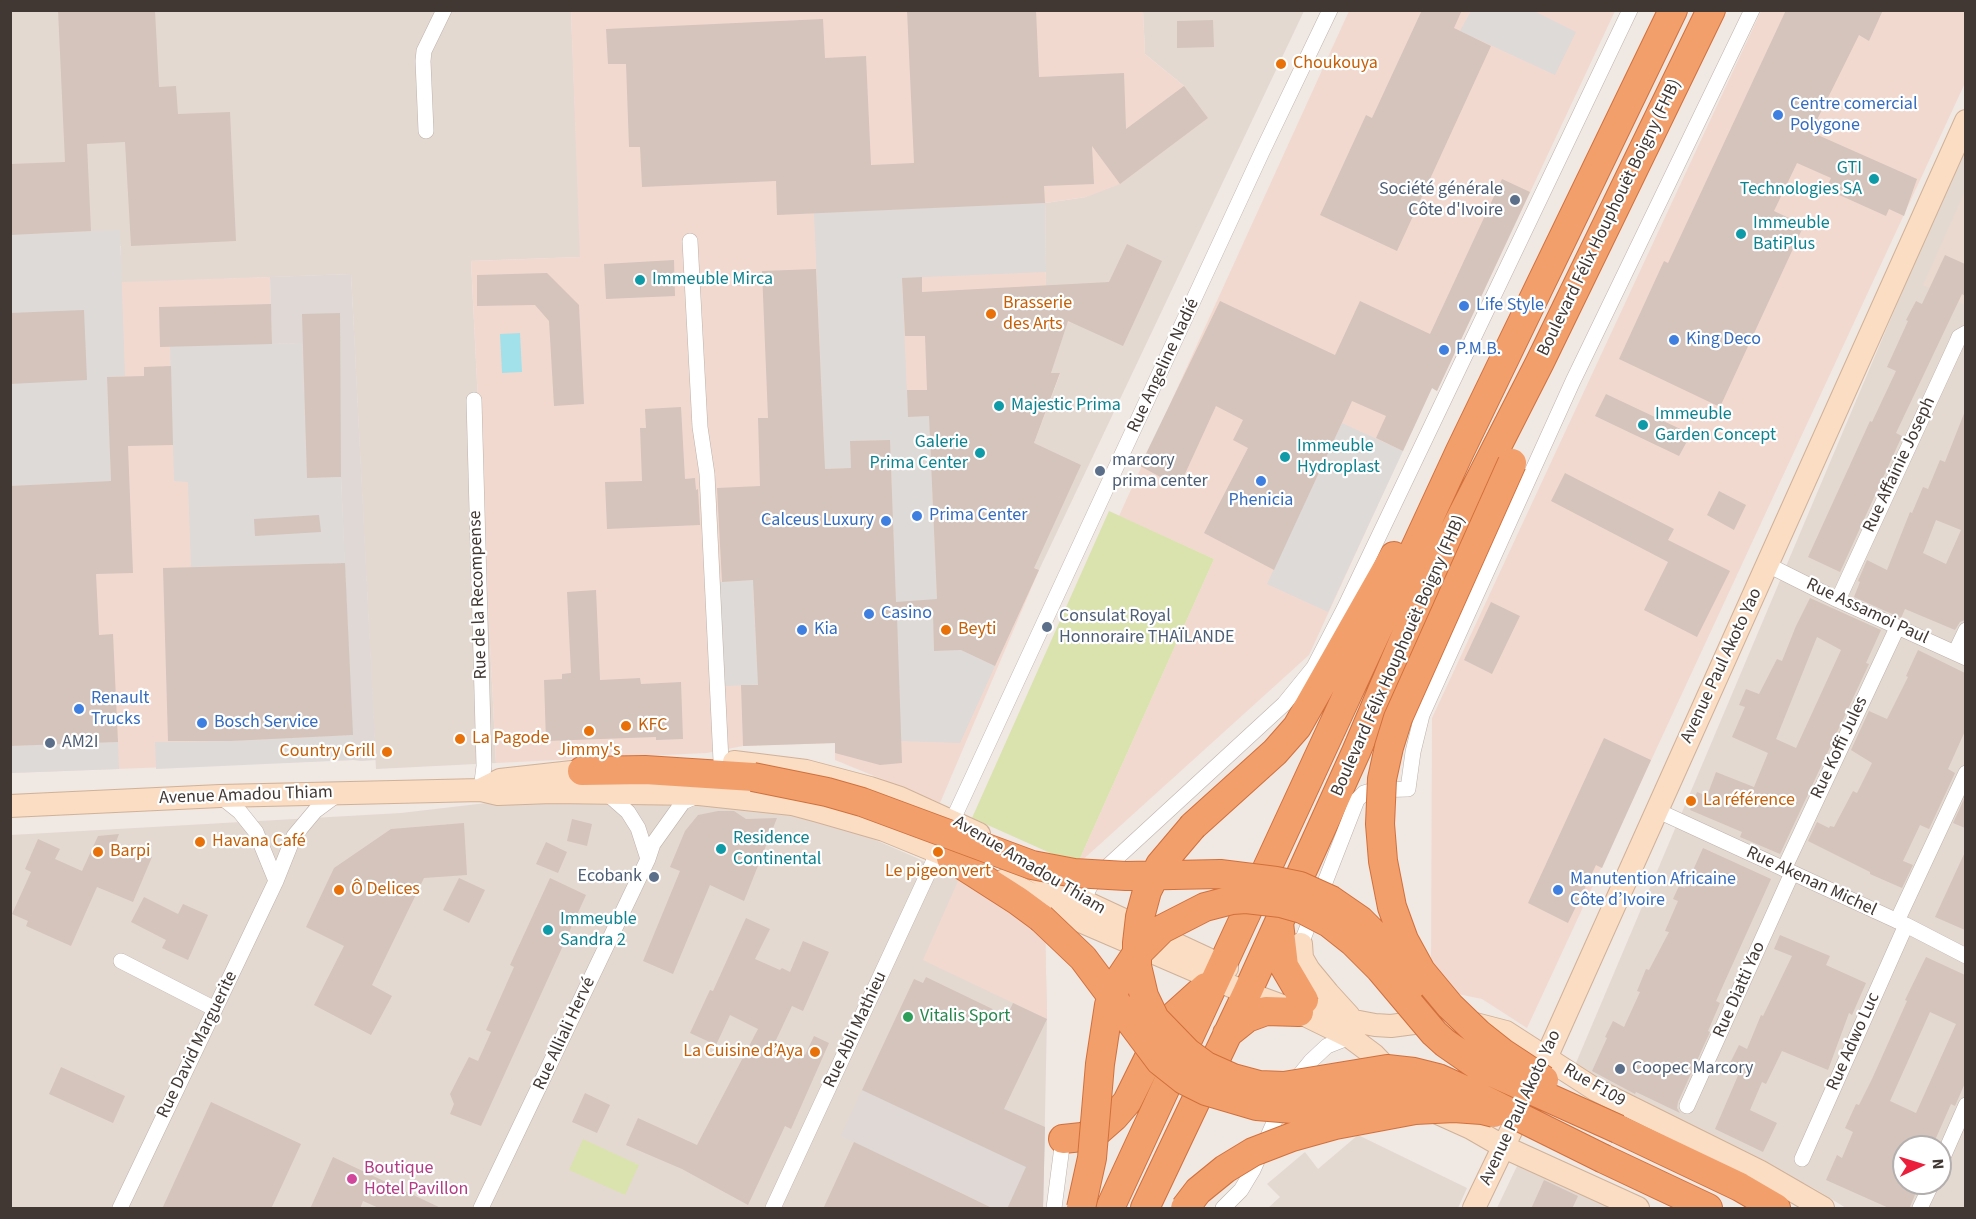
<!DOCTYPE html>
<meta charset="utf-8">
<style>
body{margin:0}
#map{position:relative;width:1976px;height:1219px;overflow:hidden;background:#f0e8e3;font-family:"Source Sans 3",sans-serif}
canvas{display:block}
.frame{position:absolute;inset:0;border:12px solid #413834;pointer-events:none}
.north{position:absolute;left:1892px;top:1135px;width:60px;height:60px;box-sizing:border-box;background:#fff;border:2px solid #b3afae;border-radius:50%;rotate:86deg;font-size:16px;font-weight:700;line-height:24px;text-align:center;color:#413834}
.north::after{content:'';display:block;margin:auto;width:21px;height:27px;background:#eb1f3b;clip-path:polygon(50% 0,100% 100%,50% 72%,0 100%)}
</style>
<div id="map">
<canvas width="1976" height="1219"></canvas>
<div class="frame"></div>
<div class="north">N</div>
</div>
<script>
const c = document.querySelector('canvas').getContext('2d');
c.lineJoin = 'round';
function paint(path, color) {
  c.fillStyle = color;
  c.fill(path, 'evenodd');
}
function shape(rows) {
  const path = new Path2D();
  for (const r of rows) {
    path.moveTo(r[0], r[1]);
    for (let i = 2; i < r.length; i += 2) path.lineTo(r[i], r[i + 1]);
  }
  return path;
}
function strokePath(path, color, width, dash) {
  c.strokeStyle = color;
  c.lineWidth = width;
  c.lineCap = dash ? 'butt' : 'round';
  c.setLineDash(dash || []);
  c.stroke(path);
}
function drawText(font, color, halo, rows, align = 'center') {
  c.font = font + ' "Source Sans 3",sans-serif';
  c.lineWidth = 4.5;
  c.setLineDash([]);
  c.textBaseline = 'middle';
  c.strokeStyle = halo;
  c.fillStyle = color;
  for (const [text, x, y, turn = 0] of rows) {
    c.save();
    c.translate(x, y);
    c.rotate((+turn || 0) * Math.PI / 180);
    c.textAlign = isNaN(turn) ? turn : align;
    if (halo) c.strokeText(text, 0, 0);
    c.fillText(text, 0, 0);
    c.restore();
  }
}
paint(shape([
 [10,11,571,11,581,257,471,261,496,763,376,769,351,274,121,283,121,246,11,235],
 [1143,11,1304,11,1039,570,994,549,1060,374,1051,373,1046,286,1045,203,1086,197,1184,86,1145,54],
 [1965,147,1965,1208,1846,1208,1815,1189,1758,1160,1573,1070,1938,207],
 [1904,1147,1940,1147,1940,1183,1904,1183],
 [731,794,820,816,917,858,1045,926,1047,1019,1043,1208,11,1208,11,835,401,813,495,802],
 [1358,1135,1467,1188,1458,1208,1268,1208,1280,1197,1267,1184,1305,1152,1318,1169],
 [1519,1162,1621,1208,1497,1208]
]), '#e4d9d1');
paint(shape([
 [571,11,1143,11,1145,54,1184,86,1208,118,1120,184,1086,197,1045,203,1046,286,1077,322,1051,324,1052,336,1063,335,1051,373,1060,373,994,549,1039,570,940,803,835,760,835,743,743,746,707,753,496,763,471,261,580,257],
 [1349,11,1615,11,1437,391,1432,388,1427,398,1309,655,1077,865,1214,559,1119,516],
 [1761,11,1965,11,1965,83,1527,1028,1482,999,1453,993,1431,965,1432,718],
 [270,277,272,344,302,343,353,760,11,773,10,286],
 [959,879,1045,926,1047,1019,923,960]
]), '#f2d9cf');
paint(shape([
 [351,274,376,760,361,761,353,760,341,477,307,478,302,343,272,344,270,277],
 [881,1050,1045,1127,1043,1208,994,1208,841,1136]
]), '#dfd8d5');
paint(shape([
 [1965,191,1965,305,1923,285]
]), '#e9d9ce');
paint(shape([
 [1109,511,1214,559,1077,865,972,818],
 [583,1139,639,1165,625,1195,569,1170]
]), '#dae2ae');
paint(shape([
 [1532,10,1576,32,1555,75,1460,31,1471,11],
 [1045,203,1046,272,902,278,908,417,929,416,937,599,933,600,934,651,961,650,995,666,960,743,901,741,890,440,850,441,851,468,825,469,814,213],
 [120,230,125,376,107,377,111,481,11,486,10,235],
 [302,343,307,478,341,477,345,563,191,567,188,482,174,481,170,346],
 [1342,423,1403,451,1328,612,1267,584],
 [770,579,753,590,757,664,774,684,725,686,720,582],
 [353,735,353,760,156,769,155,742,231,741],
 [118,742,119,769,11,773,10,746]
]), '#dedad8');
paint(shape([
 [520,333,522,372,502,373,500,334]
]), '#a2e1ea');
paint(shape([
 [58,10,155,10,159,87,176,86,178,114,230,112,236,241,131,246,125,142,87,144,91,231,10,235,10,164,65,162],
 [907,10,1036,10,1039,77,1124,73,1126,129,1184,86,1208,118,1120,184,1092,146,1094,184,1044,186,1045,203,777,215,776,181,642,187,640,147,629,147,626,64,608,64,606,29,823,19,825,58,866,56,871,165,914,163],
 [1422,10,1462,10,1454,28,1491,46,1397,251,1320,215,1366,115,1372,118],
 [1786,10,1883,10,1869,41,1859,35,1811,132,1917,179,1904,216,1889,209,1886,216,1826,189,1831,178,1797,163,1774,211,1804,225,1720,407,1619,359,1664,261,1668,263],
 [1213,20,1214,47,1177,48,1177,21],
 [1502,179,1530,192,1437,391,1432,388,1403,451,1376,438,1386,416,1352,401,1274,570,1204,533,1248,448,1233,440,1243,420,1216,406,1179,487,1140,466,1220,301,1335,355,1360,301,1430,334],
 [1127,244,1162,261,1123,346,1068,321,1051,373,1060,373,1034,443,1081,465,1034,568,1039,570,995,666,961,650,934,651,933,613,897,616,902,763,880,765,835,753,835,743,743,746,741,685,758,685,753,580,722,582,717,488,760,486,758,418,768,418,762,271,816,269,825,469,851,468,850,441,890,440,896,602,937,599,929,416,908,417,907,390,927,390,925,336,905,336,902,278,922,277,922,292,1109,282],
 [1945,255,1965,264,1965,296,1962,294,1896,433,1902,436,1840,572,1808,557,1870,421,1872,422,1896,371,1887,367,1908,321,1906,320,1916,301,1922,304],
 [674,260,675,296,606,299,604,264],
 [547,273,579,305,584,404,554,406,549,321,535,305,477,306,477,275],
 [271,304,272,344,160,347,159,307],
 [84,310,87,380,10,384,10,313],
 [340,313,341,477,307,478,302,314],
 [171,366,173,445,128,446,133,573,96,574,99,635,113,634,118,742,10,746,10,486,111,481,107,377,144,376,144,367],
 [1606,394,1691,434,1679,456,1595,416],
 [681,407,685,479,695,478,696,490,698,489,700,525,607,529,605,482,642,481,640,428,646,428,645,409],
 [1965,411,1965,620,1960,622,1955,630,1905,609,1901,618,1854,597,1860,582,1858,581,1867,560,1887,570,1910,512,1912,513,1923,487,1928,489,1940,460,1945,462],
 [1936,520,1961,530,1946,564,1923,553],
 [1565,473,1674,529,1668,540,1730,571,1697,637,1644,610,1668,562,1551,501],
 [1719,491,1746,505,1734,530,1707,515],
 [319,515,321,532,255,536,254,519],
 [345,563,353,735,231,741,168,741,163,568],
 [596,590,600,680,640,678,641,684,681,682,683,739,656,740,656,737,546,741,544,680,562,679,562,674,571,673,567,592],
 [1810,598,1881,630,1866,663,1869,664,1780,854,1740,837,1742,832,1690,810,1697,792,1707,796,1716,772,1754,787,1768,753,1732,737,1745,707,1739,705,1746,689,1759,694,1777,659,1782,661,1796,626],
 [1817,637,1841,650,1796,748,1776,739],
 [1491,602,1520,616,1492,674,1464,660],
 [1918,650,1965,673,1965,731,1948,769,1955,773,1929,829,1920,825,1903,861,1913,865,1902,888,1870,874,1870,872,1808,841,1817,822,1829,828,1830,826,1834,827,1853,791,1857,793,1872,763,1851,750,1869,711,1887,719,1908,677,1906,676],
 [1604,738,1651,760,1602,868,1596,865,1568,923,1528,903],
 [1965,797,1965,828,1953,823],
 [718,811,734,811,746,819,777,818,744,901,710,885,673,974,643,961,680,871,670,867,685,831,698,815],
 [572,819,592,824,587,846,567,841],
 [464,823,467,875,424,878,372,985,392,996,371,1035,314,1005,344,946,306,927,334,868,391,829],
 [119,834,111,855,152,857,133,902,97,887,71,946,26,926,28,921,12,914,31,872,25,869,38,839,60,849,55,859,82,871,98,836],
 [546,842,567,852,558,873,536,864],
 [1703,848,1771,879,1716,1001,1720,1003,1708,1031,1710,1032,1678,1102,1677,1108,1680,1113,1636,1092,1635,1094,1592,1071,1607,1038,1605,1037,1613,1021,1624,1027,1640,992,1637,991,1646,969,1649,970,1669,932,1665,931,1678,901,1673,899,1679,886,1685,888],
 [1965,852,1965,930,1935,917],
 [459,878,485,890,469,923,443,910],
 [550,878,586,895,481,1126,450,1114,454,1104,450,1094,469,1057,478,1061,491,1032,486,1030,514,967,510,965],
 [144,897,178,914,183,904,208,915,188,960,162,948,166,940,131,922],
 [746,918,770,929,755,959,780,970,782,968,790,972,803,941,829,952,803,1011,792,1006,776,1040,805,1055,814,1036,829,1043,791,1129,785,1126,748,1205,682,1169,626,1145,638,1118,697,1145,758,1029,730,1015,716,1045,690,1033,710,990,713,991],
 [1780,935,1830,956,1826,965,1866,983,1852,1015,1849,1013,1828,1070,1782,1051,1766,1084,1762,1082,1750,1110,1777,1123,1763,1152,1715,1129,1740,1071,1729,1065,1739,1045,1747,1049,1761,1015,1763,1016,1792,956,1774,949],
 [1926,957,1965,975,1965,1083,1955,1106,1951,1104,1932,1147,1904,1147,1904,1183,1920,1183,1909,1209,1891,1209,1826,1180,1837,1155,1842,1158,1853,1132,1845,1128,1856,1104,1859,1105,1872,1079,1907,1001,1905,1000],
 [1930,1012,1956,1024,1916,1113,1890,1101],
 [926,977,1007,1016,1013,1003,1047,1019,1004,1109,1045,1127,1043,1209,1007,1209,1026,1167,862,1090,914,979,923,983],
 [61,1067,125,1096,113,1123,49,1094],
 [585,1093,610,1105,597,1133,572,1122],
 [211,1102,301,1144,271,1209,162,1209],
 [854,1142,963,1194,994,1209,823,1209],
 [333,1157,443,1209,381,1209,363,1201,360,1209,310,1209],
 [1544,1180,1578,1196,1572,1209,1531,1209]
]), '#d4c4bc');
const street = shape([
 [426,131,423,61,424,51,444,10],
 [690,241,700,427,707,474,721,761],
 [474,400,484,766,481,790],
 [1768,565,1838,600,1966,658],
 [1838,600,1957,342,1959,337,1966,333],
 [1955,653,1966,630],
 [602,792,611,797,628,812,638,828,648,859],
 [220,796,240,812,256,832,276,881],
 [1656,810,1906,925,1966,956],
 [1784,869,1897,628],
 [1083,910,1088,890,1095,878,1284,704,1314,667,1344,609,1630,10],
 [1897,921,1966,773],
 [1293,950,1301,944,1357,800,1364,793,1374,790,1408,789,1413,752,1422,715,1573,381,1752,10],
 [121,961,215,1009],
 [1687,1106,1792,873],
 [1802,1159,1906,925],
 [1940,1164,1966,1105],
 [120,1208,276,881,294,836,315,811,338,794],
 [481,1208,648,859,653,844,683,802,697,796],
 [773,1208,1262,152,1330,10],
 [1054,1208,1063,1139],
 [1223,1208,1241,1190,1253,1170,1288,1091,1294,1082,1311,1061,1327,1046,1350,1037],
 [1920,1208,1932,1183]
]);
const secondary = shape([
 [734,762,806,771,870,788,900,798,979,834],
 [482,789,500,780,599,769],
 [10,806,220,796,481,790,498,794,552,792,699,794,792,804,818,811,884,830,967,864],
 [1029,867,1085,902,1227,968],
 [1005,880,1080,921,1247,993,1299,1012,1350,1037,1374,1055,1396,1078],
 [1301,944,1302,958,1309,970,1328,993,1349,1016],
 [1324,1008,1354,1021,1375,1025,1391,1026,1444,1019,1460,1020,1506,1032,1596,1090,1759,1171,1823,1208],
 [1431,1110,1471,1128,1504,1147,1638,1208],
 [1474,1208,1546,1058,1966,121]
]);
const highway = shape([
 [582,771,645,770,753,777],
 [1193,826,1275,752,1297,727,1394,556],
 [951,858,1018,901,1041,918],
 [1279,923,1284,966,1304,1000],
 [1227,1034,1247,1018,1266,1011,1299,1012],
 [1618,1129,1740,1187,1776,1208],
 [1063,1139,1082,1137,1098,1131,1114,1117,1127,1102,1166,1023,1206,987],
 [1604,1159,1708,1208],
 [1110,1208,1460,451,1673,10],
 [1145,1208,1247,993,1356,752,1431,576,1540,362,1711,10]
]);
strokePath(street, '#beb1a9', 16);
strokePath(secondary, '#d0b198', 24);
strokePath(highway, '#d1703c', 30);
strokePath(street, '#fff', 15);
strokePath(secondary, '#faddc3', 22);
strokePath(highway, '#f39f6b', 28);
const highwayBridge = shape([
 [1512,463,1398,718,1389,747,1382,779,1380,824,1383,861,1392,907,1404,940,1421,971,1450,1006,1479,1034,1503,1053,1544,1080],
 [753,777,827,792,862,802,1032,865,1074,873,1126,876,1220,874,1276,881,1300,886,1331,900,1360,920,1389,949,1412,985],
 [1193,826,1160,865,1147,891,1140,917,1137,943,1137,966,1144,996,1155,1019,1187,1052,1206,1066,1233,1078,1259,1085,1284,1086,1387,1069,1414,1072,1438,1078,1471,1093,1604,1159],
 [1041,918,1083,958,1160,1061,1184,1080,1206,1091,1257,1106,1293,1109,1387,1091,1412,1089,1436,1091],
 [1081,1208,1092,1158,1100,1064,1109,1005,1119,980,1135,956,1162,929,1205,907,1232,900,1246,899,1281,903,1302,909,1329,923,1353,942,1380,969,1434,1033,1445,1043,1478,1066,1618,1129],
 [1185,1208,1198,1191,1225,1169,1253,1152,1292,1137,1335,1125,1415,1110,1454,1108,1482,1110,1494,1113]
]);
strokePath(highwayBridge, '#d1703c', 30, []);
strokePath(highwayBridge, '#f39f6b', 28);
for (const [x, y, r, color] of [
 [1281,64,6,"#e8710a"],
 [1778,115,6,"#3f7fe0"],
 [1874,179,6,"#0f9aa8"],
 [1515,200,6,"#5c6f8a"],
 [1741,234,6,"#0f9aa8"],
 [640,280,6,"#0f9aa8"],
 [1464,306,6,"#3f7fe0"],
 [991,314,6,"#e8710a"],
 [1674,340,6,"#3f7fe0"],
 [1444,350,6,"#3f7fe0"],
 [999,406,6,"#0f9aa8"],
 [1643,425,6,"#0f9aa8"],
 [980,453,6,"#0f9aa8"],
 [1285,457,6,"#0f9aa8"],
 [1100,471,6,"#5c6f8a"],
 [1261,481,6,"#3f7fe0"],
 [917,516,6,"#3f7fe0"],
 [886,521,6,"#3f7fe0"],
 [869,614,6,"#3f7fe0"],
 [1047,627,6,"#5c6f8a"],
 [802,630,6,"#3f7fe0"],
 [946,630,6,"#e8710a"],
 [79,709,6,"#3f7fe0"],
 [202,723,6,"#3f7fe0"],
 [626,726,6,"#e8710a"],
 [589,731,6,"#e8710a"],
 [460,739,6,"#e8710a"],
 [50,743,6,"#5c6f8a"],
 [387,752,6,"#e8710a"],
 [1691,801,6,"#e8710a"],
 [200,842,6,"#e8710a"],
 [721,849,6,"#0f9aa8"],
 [98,852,6,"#e8710a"],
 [938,852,6,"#e8710a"],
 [654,877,6,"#5c6f8a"],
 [339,890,6,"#e8710a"],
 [1558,890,6,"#3f7fe0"],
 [548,930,6,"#0f9aa8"],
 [908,1017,6,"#2e9e5b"],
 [815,1052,6,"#e8710a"],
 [1620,1069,6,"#5c6f8a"],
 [352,1179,6,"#d1479c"]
]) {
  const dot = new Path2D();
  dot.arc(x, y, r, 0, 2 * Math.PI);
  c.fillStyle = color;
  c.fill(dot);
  strokePath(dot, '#fff', 2);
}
drawText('18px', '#c56008', '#fff', [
 ["Choukouya",1293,64],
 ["Brasserie",1003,304],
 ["des Arts",1003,325],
 ["Beyti",958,630],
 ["KFC",638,726],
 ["La Pagode",472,739],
 ["Jimmy's",589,751,"center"],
 ["Country Grill",375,752,"right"],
 ["La référence",1703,801],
 ["Havana Café",212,842],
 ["Barpi",110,852],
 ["Le pigeon vert",938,872,"center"],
 ["Ô Delices",351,890],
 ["La Cuisine d’Aya",803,1052,"right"]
], 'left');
drawText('18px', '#366cbe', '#fff', [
 ["Centre comercial",1790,105],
 ["Polygone",1790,126],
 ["Life Style",1476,306],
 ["King Deco",1686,340],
 ["P.M.B.",1456,350],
 ["Phenicia",1261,501,"center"],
 ["Prima Center",929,516],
 ["Calceus Luxury",874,521,"right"],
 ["Casino",881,614],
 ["Kia",814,630],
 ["Renault",91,699],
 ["Trucks",91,720],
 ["Bosch Service",214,723],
 ["Manutention Africaine",1570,880],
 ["Côte d’Ivoire",1570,901]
], 'left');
drawText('18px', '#0d838f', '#fff', [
 ["GTI",1862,169,"right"],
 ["Technologies SA",1862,190,"right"],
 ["Immeuble",1753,224],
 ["BatiPlus",1753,245],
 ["Immeuble Mirca",652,280],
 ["Majestic Prima",1011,406],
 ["Immeuble",1655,415],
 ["Garden Concept",1655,436],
 ["Galerie",968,443,"right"],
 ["Prima Center",968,464,"right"],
 ["Immeuble",1297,447],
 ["Hydroplast",1297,468],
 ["Residence",733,839],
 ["Continental",733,860],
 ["Immeuble",560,920],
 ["Sandra 2",560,941]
], 'left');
drawText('18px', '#4e5e75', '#fff', [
 ["Société générale",1503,190,"right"],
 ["Côte d'Ivoire",1503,211,"right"],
 ["marcory",1112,461],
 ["prima center",1112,482],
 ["Consulat Royal",1059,617],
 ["Honnoraire THAÏLANDE",1059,638],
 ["AM2I",62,743],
 ["Ecobank",642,877,"right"],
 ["Coopec Marcory",1632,1069]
], 'left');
drawText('18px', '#413834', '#fff', [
 ["Boulevard Félix Houphouët Boigny (FHB)",1610,218,-64],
 ["Rue Angeline Nadié",1164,366,-65],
 ["Rue Affainie Joseph",1900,465,-65],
 ["Rue de la Recompense",479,595,-92],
 ["Rue Assamoi Paul",1867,612,25],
 ["Boulevard Félix Houphouët Boigny (FHB)",1399,656,-66],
 ["Avenue Paul Akoto Yao",1722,666,-65],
 ["Rue Koffi Jules",1840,748,-65],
 ["Avenue Amadou Thiam",246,796,-2],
 ["Avenue Amadou Thiam",1029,866,31],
 ["Rue Akenan Michel",1811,882,25],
 ["Rue Diatti Yao",1740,990,-66],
 ["Rue Abli Mathieu",856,1030,-65],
 ["Rue Alliali Hervé",565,1034,-65],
 ["Rue Adwo Luc",1854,1042,-66],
 ["Rue David Marguerite",198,1045,-64],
 ["Rue F109",1594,1086,30],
 ["Avenue Paul Akoto Yao",1521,1108,-65]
]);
drawText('18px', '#27864d', '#fff', [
 ["Vitalis Sport",920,1017]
], 'left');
drawText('18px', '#b23c85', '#fff', [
 ["Boutique",364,1169],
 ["Hotel Pavillon",364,1190]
], 'left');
</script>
